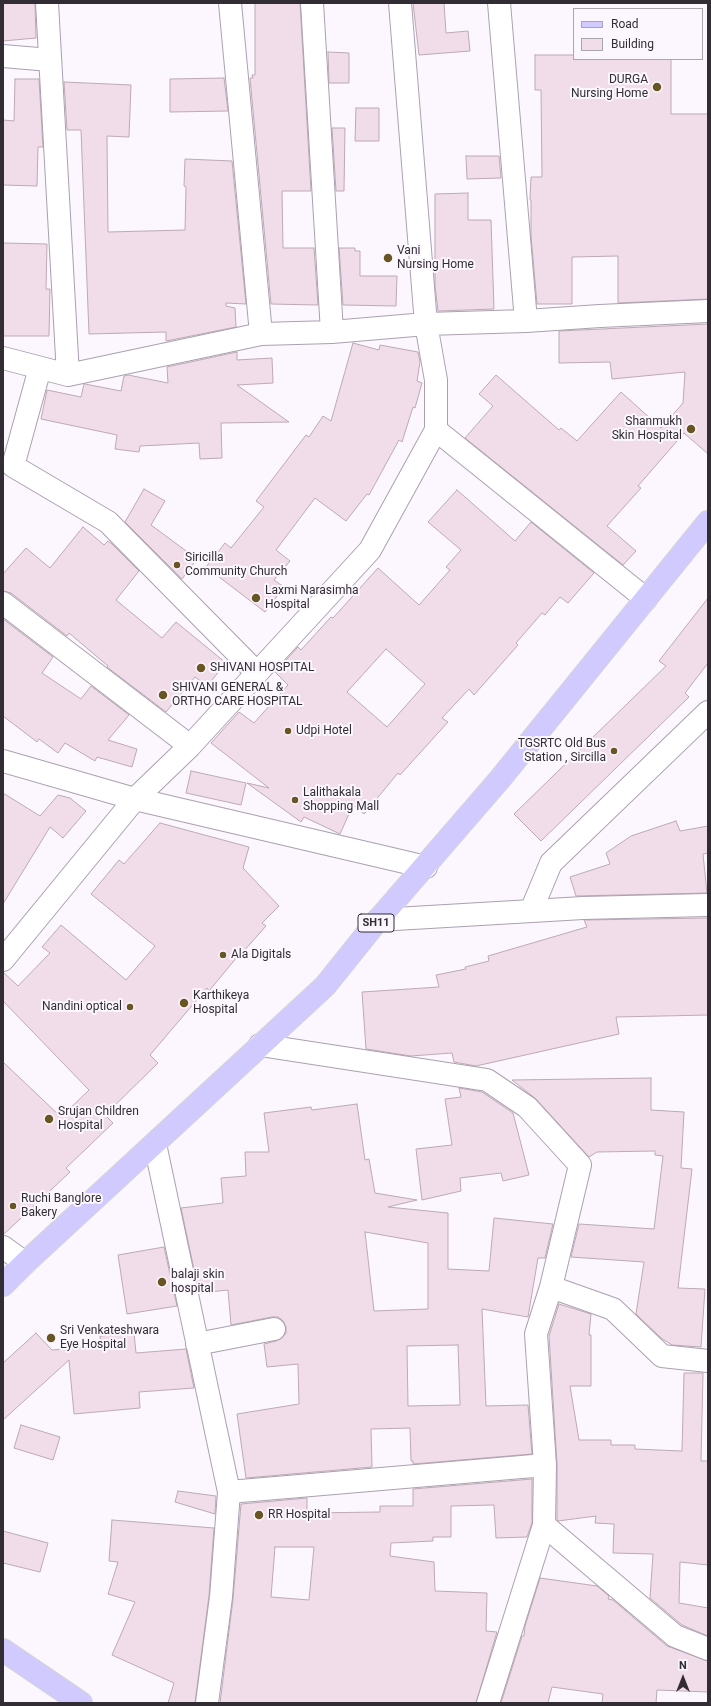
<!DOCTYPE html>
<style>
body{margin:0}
#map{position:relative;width:711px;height:1706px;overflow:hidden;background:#fcf7fe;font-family:Roboto,sans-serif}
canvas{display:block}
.frame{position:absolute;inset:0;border:4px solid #322d34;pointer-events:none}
.legend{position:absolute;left:573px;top:8px;width:130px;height:52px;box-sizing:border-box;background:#fcf7fe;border:1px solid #aba6ad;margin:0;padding:5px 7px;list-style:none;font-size:12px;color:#322d34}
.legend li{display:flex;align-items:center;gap:8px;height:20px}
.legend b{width:20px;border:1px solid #aba6ad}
.north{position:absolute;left:663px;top:1658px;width:40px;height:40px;-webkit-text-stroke:3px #fcf7fe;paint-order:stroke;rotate:0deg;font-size:11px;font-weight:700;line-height:16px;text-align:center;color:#322d34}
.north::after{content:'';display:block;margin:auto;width:14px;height:18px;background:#322d34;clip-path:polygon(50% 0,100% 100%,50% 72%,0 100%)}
</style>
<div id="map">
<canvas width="711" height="1706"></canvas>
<div class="frame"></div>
<ul class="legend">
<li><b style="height:5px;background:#d0cafe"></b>Road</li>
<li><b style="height:11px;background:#f1dde9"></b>Building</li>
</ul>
<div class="north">N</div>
</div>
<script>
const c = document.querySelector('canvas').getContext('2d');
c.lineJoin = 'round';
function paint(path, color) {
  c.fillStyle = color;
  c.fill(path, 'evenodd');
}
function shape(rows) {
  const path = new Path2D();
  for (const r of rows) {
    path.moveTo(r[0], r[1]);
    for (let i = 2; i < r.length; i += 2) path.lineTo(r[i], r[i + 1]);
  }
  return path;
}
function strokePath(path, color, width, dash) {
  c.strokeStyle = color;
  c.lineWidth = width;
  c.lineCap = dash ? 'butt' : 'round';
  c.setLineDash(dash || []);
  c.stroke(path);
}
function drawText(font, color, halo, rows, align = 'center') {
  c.font = font + ' Roboto,sans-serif';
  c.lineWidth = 4;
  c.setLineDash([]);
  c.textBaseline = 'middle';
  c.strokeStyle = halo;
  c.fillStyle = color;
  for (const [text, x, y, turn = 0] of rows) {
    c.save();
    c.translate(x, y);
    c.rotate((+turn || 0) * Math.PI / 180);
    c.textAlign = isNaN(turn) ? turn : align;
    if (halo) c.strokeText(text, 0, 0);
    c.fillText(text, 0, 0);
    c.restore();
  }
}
const building = shape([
 [3,3,35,3,36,38,3,41,3,3],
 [255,3,300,3,311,191,282,191,283,248,314,248,318,305,271,304,250,78,253,78,252,75,255,75,255,3],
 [413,3,444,3,446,33,468,31,470,51,419,55,413,3],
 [328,52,349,53,349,83,329,83,328,52],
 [535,55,574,55,574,59,671,59,671,114,708,114,708,299,618,303,618,256,572,257,572,304,537,304,531,236,531,200,530,200,531,177,542,177,541,90,535,90,535,55],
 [224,78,228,111,170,112,170,79,224,78],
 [15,79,39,79,43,147,38,147,37,186,3,185,3,120,14,121,15,79],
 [64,82,131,85,129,137,107,136,108,232,185,230,186,187,184,186,185,159,232,161,246,304,226,303,226,306,235,308,236,327,166,341,166,332,89,334,81,130,67,130,64,82],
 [356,108,379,108,379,141,355,141,356,108],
 [332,128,345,128,344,191,336,191,332,128],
 [466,156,499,156,501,178,467,179,466,156],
 [468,193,468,220,491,220,494,309,438,311,435,286,435,194,468,193],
 [3,243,47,244,46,289,50,289,49,336,3,336,3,243],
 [339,248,355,248,355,251,360,251,360,276,397,276,396,306,343,305,339,248],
 [708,324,708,454,684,433,638,486,641,488,607,526,636,551,623,565,465,438,493,406,479,394,496,375,559,430,561,428,577,441,621,392,661,428,683,403,685,372,612,379,610,362,559,363,559,331,708,324],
 [353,343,379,350,380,345,418,352,420,362,417,381,422,383,415,408,413,407,402,442,399,440,369,495,367,494,346,521,315,498,276,550,290,561,274,580,284,587,265,612,206,567,225,543,231,548,264,507,256,501,306,435,309,437,323,416,331,421,353,343],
 [237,352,237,360,272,358,273,383,237,385,289,422,221,423,222,458,200,459,199,443,140,446,139,452,115,449,117,435,41,419,47,390,81,397,84,384,85,384,121,391,124,376,128,375,168,383,167,367,237,352],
 [144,489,165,501,151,525,197,559,182,579,125,522,144,489],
 [457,490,515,541,531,522,594,573,568,603,560,597,545,615,542,613,516,643,518,645,474,695,469,689,442,718,448,722,400,775,398,773,364,814,353,805,340,834,304,817,301,822,247,783,269,788,211,743,239,712,254,723,288,685,275,672,298,647,301,650,331,617,333,618,378,568,419,605,450,570,446,567,461,550,428,522,457,490],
 [386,649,425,684,387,727,347,692,386,649],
 [83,527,104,545,108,541,112,544,139,571,116,600,162,638,176,622,226,663,207,686,195,677,166,712,107,667,108,666,69,633,67,636,11,593,3,591,3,574,26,548,50,568,83,527],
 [708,598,708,663,685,693,689,697,541,841,514,814,666,666,659,661,708,598],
 [3,619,53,657,42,673,81,699,91,686,129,715,108,740,137,749,132,767,97,757,95,761,65,743,58,753,39,739,37,742,3,716,3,619],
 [191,771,246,783,241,805,186,793,191,771],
 [3,793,40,816,58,795,70,798,86,811,63,838,50,827,3,904,3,793],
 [676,821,680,831,708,826,708,853,703,854,707,893,576,896,570,877,610,864,606,853,631,836,676,821],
 [160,823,249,847,243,868,279,906,262,923,266,926,243,952,242,951,209,991,207,988,150,1055,158,1063,105,1115,113,1123,66,1168,70,1172,3,1235,3,1062,61,1117,89,1090,3,1001,3,972,18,986,50,953,42,947,61,925,126,980,155,946,91,894,119,860,124,864,160,823],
 [708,918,708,1015,616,1017,619,1034,476,1066,454,1062,452,1053,411,1056,366,1049,362,992,439,987,436,975,466,969,465,967,489,961,488,956,587,927,584,920,708,918],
 [651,1078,651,1110,684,1112,681,1168,692,1169,678,1288,705,1289,701,1347,672,1345,661,1338,636,1314,644,1262,571,1257,579,1224,654,1229,663,1156,655,1155,655,1151,597,1152,589,1157,536,1099,512,1080,651,1078],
 [459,1088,482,1092,513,1113,529,1175,503,1181,501,1173,460,1178,461,1191,422,1200,416,1149,452,1145,445,1099,461,1097,459,1088],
 [357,1104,365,1160,369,1159,375,1193,417,1200,388,1207,448,1213,448,1269,489,1271,494,1218,553,1224,545,1258,538,1258,528,1317,482,1309,486,1406,528,1405,532,1454,413,1464,413,1461,411,1461,410,1428,371,1429,372,1467,246,1478,237,1414,299,1404,298,1364,267,1367,264,1344,276,1341,282,1338,286,1333,286,1327,283,1321,278,1317,272,1317,231,1325,228,1290,199,1293,181,1208,223,1203,221,1178,246,1176,245,1152,269,1152,264,1113,311,1107,312,1110,357,1104],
 [365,1232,428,1243,428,1309,374,1311,365,1232],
 [458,1345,460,1405,408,1406,407,1346,458,1345],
 [164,1247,177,1306,127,1314,118,1255,164,1247],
 [559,1304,591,1314,589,1335,591,1335,591,1386,570,1386,579,1440,611,1440,611,1445,635,1445,635,1449,682,1451,684,1373,703,1373,701,1461,708,1461,708,1565,680,1562,679,1603,708,1608,708,1636,682,1625,650,1598,653,1554,613,1553,614,1524,595,1523,596,1516,558,1521,557,1519,557,1464,549,1336,559,1304],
 [36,1333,52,1350,101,1346,100,1336,134,1333,136,1353,186,1349,194,1388,139,1392,140,1408,74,1414,69,1360,3,1420,3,1363,36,1333],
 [21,1425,60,1437,53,1460,14,1448,21,1425],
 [532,1479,532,1523,527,1537,496,1538,494,1505,451,1506,451,1537,433,1537,433,1541,391,1543,390,1556,434,1562,435,1591,487,1593,486,1631,497,1632,476,1703,220,1703,233,1599,241,1504,307,1498,307,1513,380,1512,380,1506,413,1506,413,1489,532,1479],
 [275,1547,314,1547,309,1600,271,1597,275,1547],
 [178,1491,216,1496,215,1514,175,1502,178,1491],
 [112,1520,214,1528,209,1596,195,1703,168,1703,174,1683,112,1655,135,1602,108,1594,118,1562,109,1561,112,1520],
 [3,1531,48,1543,40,1572,3,1563,3,1531],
 [540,1578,597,1586,609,1596,608,1599,613,1600,667,1646,708,1661,708,1692,657,1690,656,1703,602,1703,603,1694,552,1687,548,1703,501,1703,522,1636,524,1636,525,1626,540,1578]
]);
paint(building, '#f1dde9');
strokePath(building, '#bca9b4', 1);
const minor = shape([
 [47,3,68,375],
 [230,3,261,334],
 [312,3,332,332],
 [499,3,526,321],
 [3,56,50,60],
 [3,358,68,375,261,334,332,332,426,324,526,321,600,316,708,311],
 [40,368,13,466,108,522,257,673],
 [436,430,646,599],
 [3,603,190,746,135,799,3,960],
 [190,746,370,550,436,430,436,380,426,324,400,3],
 [3,761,135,799,426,867],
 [531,911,551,863,708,712],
 [378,920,583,908,708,905],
 [260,1045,487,1080,527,1107,580,1165,551,1287,536,1334,545,1465,544,1525,488,1703],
 [155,1144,229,1492,545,1465],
 [3,1247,25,1263],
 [551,1287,613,1309,662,1356,708,1361],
 [197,1344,274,1329],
 [544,1525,675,1636,708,1649],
 [207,1703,221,1597,229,1492]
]);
const major = shape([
 [3,1285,25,1263,325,986,378,920,500,779,708,522],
 [3,1650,81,1703]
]);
strokePath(minor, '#aba0b1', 24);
strokePath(major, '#d6d5d6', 24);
strokePath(minor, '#fff', 22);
strokePath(major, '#d0cafe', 22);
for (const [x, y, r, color] of [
 [657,87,5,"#695524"],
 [388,258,5,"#695524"],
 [691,429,5,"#695524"],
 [177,565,4,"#695524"],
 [256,598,5,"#695524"],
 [201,668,5,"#695524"],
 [163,695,5,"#695524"],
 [288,731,4,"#695524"],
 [614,751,4,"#695524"],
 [295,800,4,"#695524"],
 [223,955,4,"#695524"],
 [184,1003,5,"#695524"],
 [130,1007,4,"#695524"],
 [49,1119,5,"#695524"],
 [13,1206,4,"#695524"],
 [162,1282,5,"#695524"],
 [51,1338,5,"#695524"],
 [259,1515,5,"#695524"]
]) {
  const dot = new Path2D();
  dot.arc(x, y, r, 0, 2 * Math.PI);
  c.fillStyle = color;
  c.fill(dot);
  strokePath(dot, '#fcf7fe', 1.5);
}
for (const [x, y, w] of [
 [376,923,36]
]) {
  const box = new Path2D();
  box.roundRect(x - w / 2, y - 9, w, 18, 3);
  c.fillStyle = '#fcf7fe';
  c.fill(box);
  strokePath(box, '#322d34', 1);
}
drawText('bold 11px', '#322d34', null, [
 ["SH11",376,923]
]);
drawText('12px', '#322d34', '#fcf7fe', [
 ["DURGA",648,80,"right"],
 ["Nursing Home",648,94,"right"],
 ["Vani",397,251],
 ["Nursing Home",397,265],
 ["Shanmukh",682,422,"right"],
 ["Skin Hospital",682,436,"right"],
 ["Siricilla",185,558],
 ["Community Church",185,572],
 ["Laxmi Narasimha",265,591],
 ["Hospital",265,605],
 ["SHIVANI HOSPITAL",210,668],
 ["SHIVANI GENERAL &",172,688],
 ["ORTHO CARE HOSPITAL",172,702],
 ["Udpi Hotel",296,731],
 ["TGSRTC Old Bus",606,744,"right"],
 ["Station , Sircilla",606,758,"right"],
 ["Lalithakala",303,793],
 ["Shopping Mall",303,807],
 ["Ala Digitals",231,955],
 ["Karthikeya",193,996],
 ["Hospital",193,1010],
 ["Nandini optical",122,1007,"right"],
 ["Srujan Children",58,1112],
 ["Hospital",58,1126],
 ["Ruchi Banglore",21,1199],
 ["Bakery",21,1213],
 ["balaji skin",171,1275],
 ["hospital",171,1289],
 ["Sri Venkateshwara",60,1331],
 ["Eye Hospital",60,1345],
 ["RR Hospital",268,1515]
], 'left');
</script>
